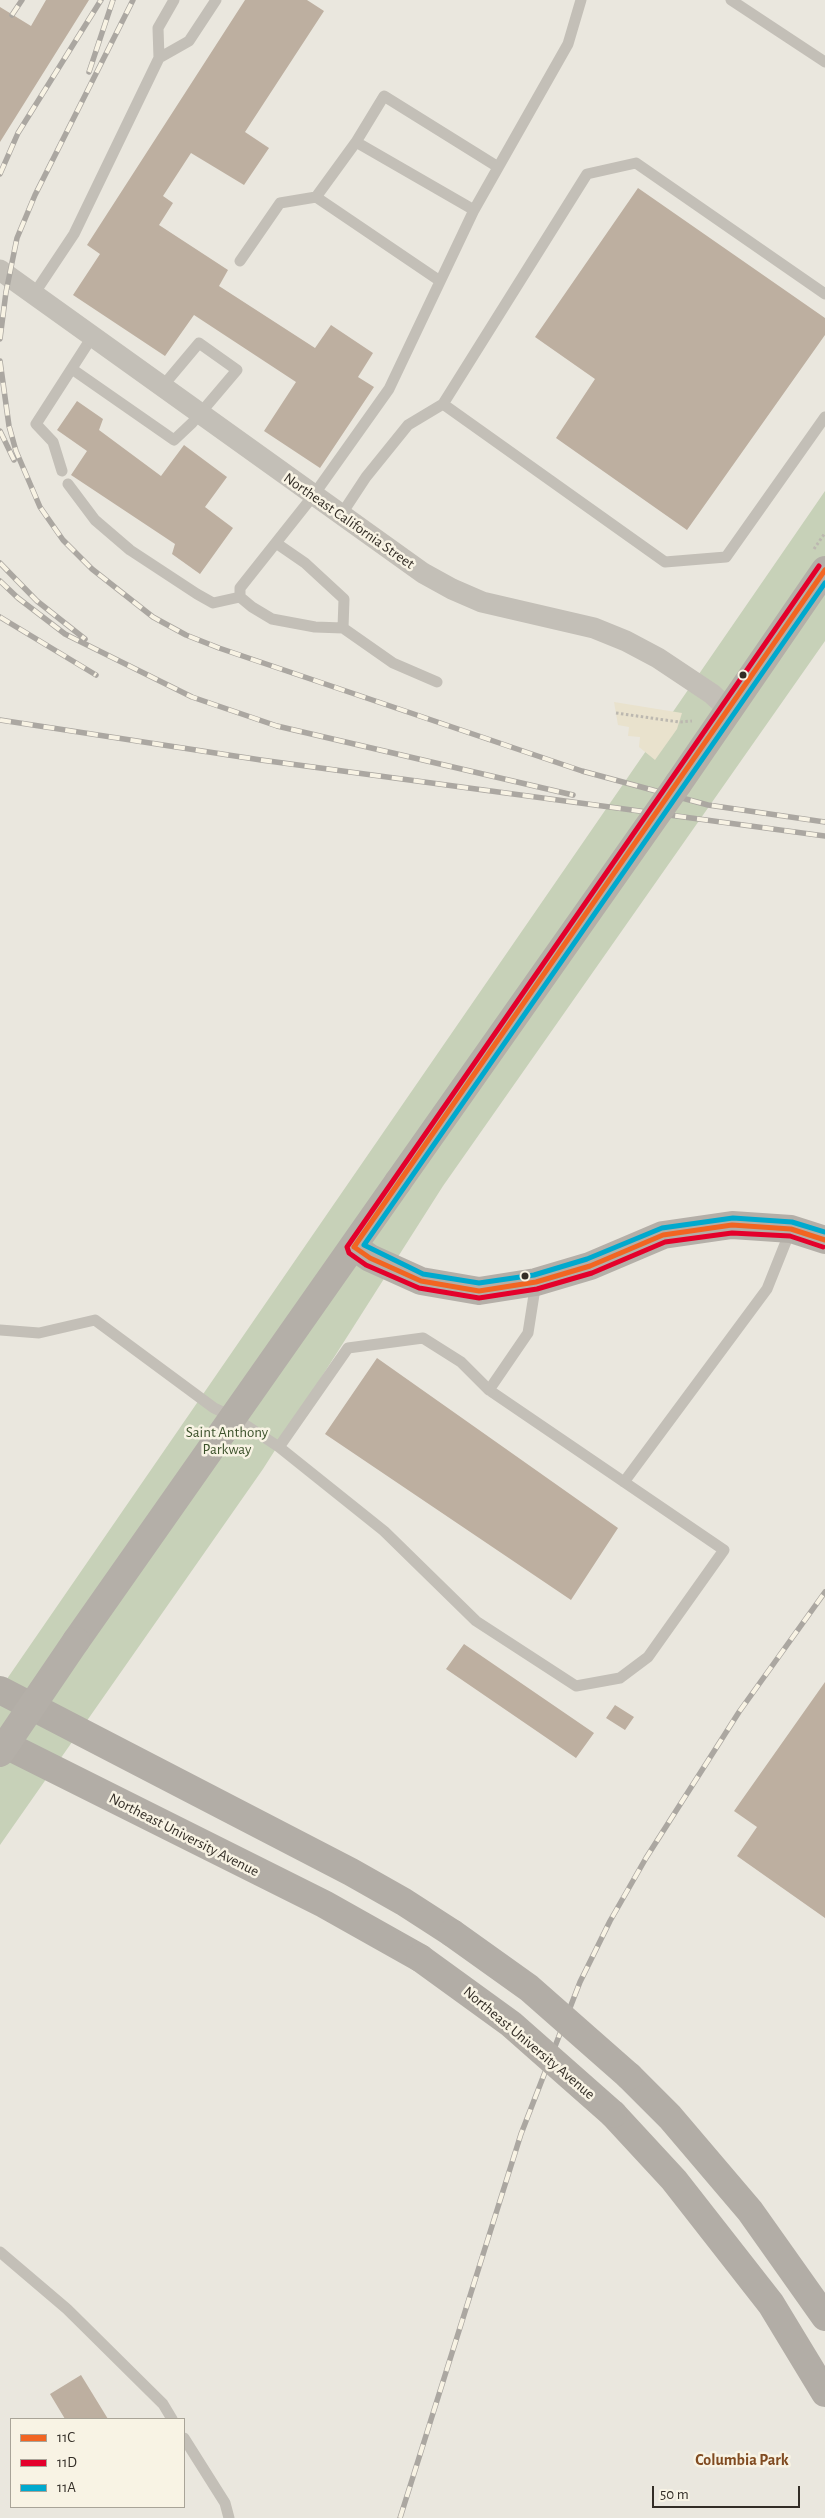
<!DOCTYPE html>
<style>
body{margin:0}
#map{position:relative;width:825px;height:2518px;overflow:hidden;background:#eae7de;font-family:"Alegreya Sans",sans-serif}
canvas{display:block}
.legend{position:absolute;left:10px;top:2418px;width:175px;height:90px;box-sizing:border-box;background:#f8f3e4;border:1px solid #a9a498;margin:0;padding:6px 9px;list-style:none;font-size:15px;color:#332d26}
.legend li{display:flex;align-items:center;gap:10px;height:25px}
.legend b{width:25px;border:1px solid #a9a498}
.scale{position:absolute;left:652px;top:2486px;width:148px;height:22px;box-sizing:border-box;border:2px solid #332d26;border-top:0;padding-left:6px;font-size:15px;line-height:18px;white-space:nowrap;color:#332d26;-webkit-text-stroke:4px #f8f3e4;paint-order:stroke}
</style>
<div id="map">
<canvas width="825" height="2518"></canvas>
<ul class="legend">
<li><b style="height:6px;background:#f26522"></b>11C</li>
<li><b style="height:6px;background:#e4002b"></b>11D</li>
<li><b style="height:6px;background:#00a9ce"></b>11A</li>
</ul>
<div class="scale">50 m</div>
</div>
<script>
const c = document.querySelector('canvas').getContext('2d');
c.lineJoin = 'round';
function paint(path, color) {
  c.fillStyle = color;
  c.fill(path, 'evenodd');
}
function shape(rows) {
  const path = new Path2D();
  for (const r of rows) {
    path.moveTo(r[0], r[1]);
    for (let i = 2; i < r.length; i += 2) path.lineTo(r[i], r[i + 1]);
  }
  return path;
}
function strokePath(path, color, width, dash) {
  c.strokeStyle = color;
  c.lineWidth = width;
  c.lineCap = dash ? 'butt' : 'round';
  c.setLineDash(dash || []);
  c.stroke(path);
}
function drawText(font, color, halo, rows, align = 'center') {
  c.font = font + ' "Alegreya Sans",sans-serif';
  c.lineWidth = 5;
  c.setLineDash([]);
  c.textBaseline = 'middle';
  c.strokeStyle = halo;
  c.fillStyle = color;
  for (const [text, x, y, turn = 0] of rows) {
    c.save();
    c.translate(x, y);
    c.rotate((+turn || 0) * Math.PI / 180);
    c.textAlign = isNaN(turn) ? turn : align;
    if (halo) c.strokeText(text, 0, 0);
    c.fillText(text, 0, 0);
    c.restore();
  }
}
paint(shape([
 [825,491,825,641,443,1186,263,1469,0,1845,0,1689]
]), '#c7d1b8');
paint(shape([
 [614,702,682,713,677,729,655,760,639,747,640,737,628,736,629,727,618,725]
]), '#e9e2cd');
paint(shape([
 [46,0,89,0,0,142,0,7,31,26],
 [245,0,307,0,324,11,245,132,269,148,244,185,191,153,163,196,173,203,159,225,228,270,219,286,315,348,331,325,373,353,358,377,374,387,320,468,264,431,296,382,194,315,165,356,73,295,100,254,87,245],
 [638,188,825,318,825,335,687,530,556,438,595,379,535,337],
 [77,401,103,419,99,430,161,476,184,445,227,477,205,507,233,528,200,574,172,554,175,544,71,475,87,451,57,430],
 [377,1358,618,1528,571,1600,325,1434],
 [464,1644,594,1733,576,1758,446,1669],
 [825,1682,825,1918,737,1856,757,1827,734,1811],
 [615,1705,634,1717,625,1730,606,1718],
 [81,2375,108,2419,65,2419,50,2394]
]), '#bdafa0');
strokePath(shape([
 [814,549,825,533],
 [616,713,679,722,692,721]
]), '#bcb8b0', 3, [2.5, 2.5]);
strokePath(shape([
 [731,0,825,62],
 [159,58,158,28,174,0],
 [356,142,384,96,498,167],
 [316,197,440,281],
 [240,261,280,203,316,197,356,142,474,210],
 [34,294,74,234,159,58,189,41,216,0],
 [72,369,174,440,192,423,237,370,199,343,162,387],
 [443,404,665,562,726,557,825,417],
 [62,471,53,442,36,424,92,337],
 [68,484,95,520,130,550,197,594,213,603,240,597],
 [341,515,366,477,408,425,443,404,587,174,636,163,825,294],
 [276,543,305,563,344,599,343,628],
 [437,682,393,663,343,628,315,627,272,619,252,607,240,597,240,588,313,496,389,389,474,210,568,44,581,0],
 [0,1330,39,1333,95,1320,214,1408,235,1418,279,1447,348,1348,423,1338,461,1362,489,1390,528,1333,536,1282],
 [279,1447,384,1531,476,1621,576,1686,620,1678,648,1657,724,1550,489,1390],
 [624,1482,767,1289,791,1229],
 [0,2252,67,2309,163,2404,172,2419],
 [184,2438,225,2503,229,2518]
]), '#c3bfb7', 11);
strokePath(shape([
 [0,270,423,573,452,589,482,602,594,628,626,641,658,658,712,694,728,709]
]), '#c3bfb7', 21);
strokePath(shape([
 [678,784,825,570],
 [354,1247,370,1258,421,1281,479,1291,536,1282,590,1266,663,1235,732,1225,791,1229,825,1240],
 [76,1641,398,1182]
]), '#b4afa8', 28);
strokePath(shape([
 [0,1690,351,1872,404,1902,452,1933],
 [0,1742,324,1904,420,1958],
 [629,2076,670,2117,750,2211,825,2317],
 [613,2114,674,2180,771,2304,825,2393]
]), '#b2ada6', 28);
const rail = shape([
 [12,15,22,0],
 [89,72,113,0],
 [0,174,18,133,101,0],
 [0,339,6,292,17,238,35,195,133,0],
 [0,361,9,426,16,451,40,507,63,540,92,569,153,617,186,635,219,648,582,771,708,805,825,822],
 [0,431,14,460],
 [0,563,37,601,85,639],
 [0,581,18,598,65,634,192,697,277,726,573,795],
 [0,617,96,675],
 [0,720,261,760,825,836],
 [400,2518,521,2134,580,1982,610,1921,646,1858,739,1712,825,1592]
]);
strokePath(rail, '#aba7a1', 5.5);
strokePath(rail, '#f8f3e4', 4, [11]);
strokePath(shape([
 [398,1182,678,784],
 [0,1753,76,1641]
]), '#b4afa8', 28);
strokePath(shape([
 [452,1933,529,1988,629,2076],
 [420,1958,511,2024,613,2114]
]), '#b2ada6', 28);
strokePath(shape([
 [825,570,354,1247,370,1258,421,1281,479,1291,536,1282,590,1266,663,1235,732,1225,791,1229,825,1240]
]), '#f26522', 5);
strokePath(shape([
 [819,566,347,1247,349,1253,366,1265,419,1288,479,1298,537,1289,592,1273,665,1242,732,1233,790,1236,823,1247]
]), '#e4002b', 5);
strokePath(shape([
 [825,583,364,1245,423,1274,479,1283,534,1275,587,1259,662,1228,733,1218,792,1222,825,1232]
]), '#00a9ce', 5);
for (const [x, y, r, color] of [
 [743,675,4.5,"#332d26"],
 [525,1276,4.5,"#332d26"]
]) {
  const dot = new Path2D();
  dot.arc(x, y, r, 0, 2 * Math.PI);
  c.fillStyle = color;
  c.fill(dot);
  strokePath(dot, '#f8f3e4', 2);
}
drawText('15px', '#332d26', '#f8f3e4', [
 ["Northeast California Street",349,521,35],
 ["Northeast University Avenue",184,1835,27],
 ["Northeast University Avenue",529,2043,40]
]);
drawText('15px', '#3b512a', '#f8f3e4', [
 ["Saint Anthony",227,1432],
 ["Parkway",227,1449]
]);
drawText('bold 16px', '#804b21', '#f8f3e4', [
 ["Columbia Park",742,2460]
]);
</script>
